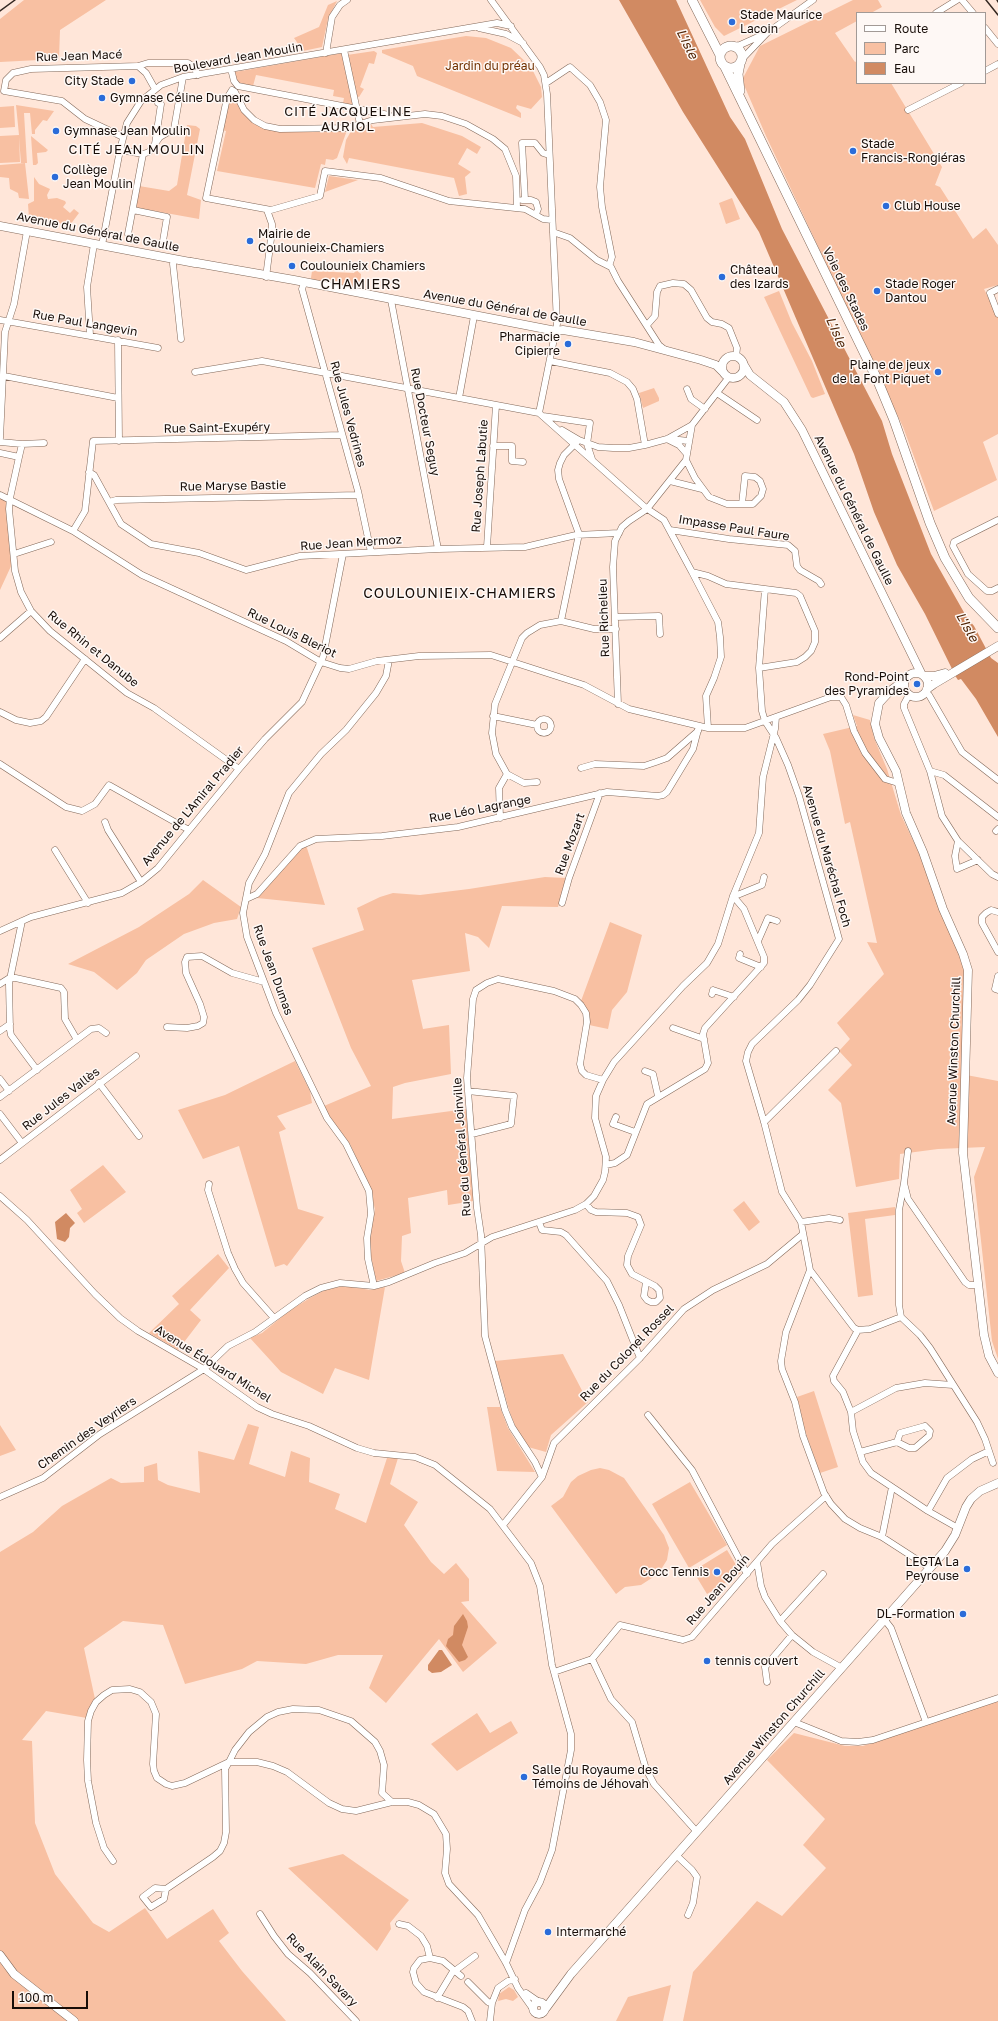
<!DOCTYPE html>
<meta charset="utf-8">
<style>
body{margin:0}
#map{position:relative;width:998px;height:2021px;overflow:hidden;background:#ffe6d9;font-family:"Golos Text",sans-serif}
canvas{display:block}
.legend{position:absolute;left:856px;top:12px;width:130px;height:72px;box-sizing:border-box;background:#fef8f5;border:1px solid #a29a96;margin:0;padding:5px 7px;list-style:none;font-size:12px;color:#170d08}
.legend li{display:flex;align-items:center;gap:8px;height:20px}
.legend b{width:20px;border:1px solid #a29a96}
.scale{position:absolute;left:12px;top:1991px;width:76px;height:18px;box-sizing:border-box;border:2px solid #170d08;border-top:0;padding-left:5px;font-size:12px;line-height:14px;white-space:nowrap;color:#170d08;-webkit-text-stroke:3px #fef8f5;paint-order:stroke}
</style>
<div id="map">
<canvas width="998" height="2021"></canvas>
<ul class="legend">
<li><b style="height:5px;background:#fff"></b>Route</li>
<li><b style="height:11px;background:#f8c0a2"></b>Parc</li>
<li><b style="height:11px;background:#d18a62"></b>Eau</li>
</ul>
<div class="scale">100 m</div>
</div>
<script>
const c = document.querySelector('canvas').getContext('2d');
c.lineJoin = 'round';
function paint(path, color) {
  c.fillStyle = color;
  c.fill(path, 'evenodd');
}
function shape(rows) {
  const path = new Path2D();
  for (const r of rows) {
    if (r.length === 3) {
      path.moveTo(r[0] + r[2], r[1]);
      path.arc(r[0], r[1], r[2], 0, 2 * Math.PI);
      continue;
    }
    path.moveTo(r[0], r[1]);
    for (let i = 2; i < r.length; i += 2) path.lineTo(r[i], r[i + 1]);
  }
  return path;
}
function strokePath(path, color, width, dash) {
  c.strokeStyle = color;
  c.lineWidth = width;
  c.lineCap = dash ? 'butt' : 'round';
  c.setLineDash(dash || []);
  c.stroke(path);
}
function drawText(font, color, halo, rows, align = 'center') {
  c.font = font + ' "Golos Text",sans-serif';
  c.lineWidth = 3;
  c.setLineDash([]);
  c.textBaseline = 'middle';
  c.strokeStyle = halo;
  c.fillStyle = color;
  for (const [text, x, y, turn = 0] of rows) {
    c.save();
    c.translate(x, y);
    c.rotate((+turn || 0) * Math.PI / 180);
    c.textAlign = isNaN(turn) ? turn : align;
    if (halo) c.strokeText(text, 0, 0);
    c.fillText(text, 0, 0);
    c.restore();
  }
}
paint(shape([
 [24,0,106,0,60,30,59,59,0,62,0,19],
 [700,0,797,0,724,36,715,27],
 [853,0,878,0,882,7,871,13,857,13,857,21,835,33,855,62,857,61,857,83,891,83,942,167,935,185,940,187,973,239,986,228,998,245,998,285,984,289,998,317,998,434,983,442,997,480,934,511,903,427,766,136,744,85,743,78,760,46],
 [337,1,328,19,322,47,303,51,294,38,319,27,328,5],
 [466,36,486,38,511,48,531,67,541,87,542,97,531,109,517,105,516,108,521,113,521,118,417,76,413,66,382,53,382,50],
 [374,51,377,53,374,64,369,63,360,87,364,89,359,97,356,96,347,55],
 [343,53,353,103,351,105,343,103,344,98,333,96,334,90,256,75,253,86,236,82,235,72],
 [234,92,236,98,265,128,344,131,346,133,337,158,333,160,326,159,325,165,321,164,315,188,217,171,226,131,222,130,229,99],
 [16,105,54,111,47,121,43,120,35,130,35,134,32,134,30,113,24,113,27,163,25,163,29,199,19,198,18,193,10,189,9,178,0,177,0,165,25,163,21,163,19,137,20,162,0,163,0,136,19,135],
 [14,106,15,127,0,128,0,107],
 [422,123,462,136,481,147,477,154,467,148,458,164,471,172,465,177,467,194,459,196,454,178,349,158,347,164,343,157,346,140,350,133,357,128,371,124,373,127],
 [187,125,196,126,200,129,187,195,201,200,199,219,138,208,136,206,139,186,169,191,177,185],
 [31,136,48,150,46,152,37,153,38,163,36,165,33,165],
 [329,176,358,180,325,192],
 [34,177,39,184,50,189,47,195,48,199,57,198,65,201,66,203,63,207,70,213,74,209,79,213,70,225,29,218,28,204,34,201],
 [732,198,740,219,726,224,719,203],
 [356,270,361,274,360,289,338,285,339,282,324,278,323,282,312,280,311,278,312,271,354,273],
 [779,291,792,323,812,361,825,394,813,398,811,397,764,297],
 [654,388,659,398,659,401,643,408,639,393],
 [0,498,6,500,12,564,0,590],
 [853,715,870,720,874,738,887,769,901,815,919,853,961,956,965,971,965,1016,961,1074,998,1081,998,1359,992,1341,974,1177,985,1147,938,1149,900,1154,899,1179,856,1187,841,1103,828,1090,852,1065,839,1051,850,1039,837,1023,884,974,867,942,877,943,850,822,845,824,830,751,823,734,857,726],
 [306,845,325,905,257,898,299,849],
 [545,877,566,878,558,907,502,906,489,948,478,937,465,933,470,971,412,980,423,1029,449,1025,451,1074,405,1083,393,1087,392,1119,466,1109,474,1201,448,1205,447,1190,408,1198,411,1233,402,1236,401,1261,405,1273,376,1281,370,1251,370,1234,375,1210,370,1187,350,1144,332,1122,324,1106,371,1086,351,1048,312,948,364,930,357,908,380,897,393,893,420,895,469,889],
 [203,880,241,907,237,919,214,923,184,934,146,960,137,973,117,990,94,972,68,964,139,927,189,894],
 [610,922,642,935,627,992,612,1010,608,1029,589,1025,588,1011,581,1001],
 [295,1061,310,1091,312,1103,277,1116,286,1129,279,1132,298,1209,324,1217,287,1266,284,1264,275,1267,239,1146,203,1159,178,1110,225,1095],
 [103,1165,126,1192,84,1223,77,1213,82,1209,70,1190],
 [744,1201,760,1222,749,1231,733,1210],
 [895,1207,895,1215,865,1219,873,1295,858,1297,848,1213],
 [218,1254,229,1268,190,1310,201,1320,178,1350,149,1333,179,1304,172,1296],
 [344,1286,371,1290,385,1287,369,1380,335,1368,323,1394,281,1372,250,1338,262,1333,289,1311,310,1298,325,1290],
 [563,1354,588,1402,551,1435,546,1452,528,1447,516,1428,510,1413,495,1361],
 [814,1391,838,1467,820,1473,804,1428,797,1397],
 [487,1407,500,1407,508,1428,535,1472,497,1471],
 [248,1424,259,1427,249,1464,285,1477,291,1451,310,1458,309,1482,340,1494,335,1509,366,1523,387,1458,398,1458,390,1484,418,1502,404,1525,431,1562,444,1574,456,1563,469,1579,469,1601,461,1602,497,1643,463,1672,439,1639,386,1703,369,1688,383,1655,338,1655,306,1664,257,1661,242,1669,185,1684,163,1625,123,1621,84,1648,95,1699,87,1718,46,1711,22,1740,32,1741,35,1823,55,1874,93,1923,109,1932,145,1908,167,1939,213,1909,229,1933,219,1941,242,1971,286,2021,0,2021,0,1552,33,1532,62,1506,111,1478,121,1483,144,1482,144,1467,157,1463,158,1480,168,1485,200,1493,198,1451,234,1460],
 [0,1425,16,1450,0,1456],
 [600,1468,609,1470,624,1478,664,1535,669,1548,667,1560,658,1574,641,1585,625,1587,616,1594,551,1506,563,1497,571,1482,578,1476,591,1470],
 [690,1482,727,1545,689,1568,652,1504],
 [727,1550,741,1573,707,1594,693,1571],
 [998,1701,998,2021,683,2021,693,1972,757,1901,782,1916,826,1868,803,1845,825,1819,767,1760,794,1733,845,1746,863,1746],
 [477,1713,490,1733,511,1721,518,1733,457,1771,431,1744],
 [343,1854,409,1900,390,1923,391,1929,377,1951,288,1868],
 [671,1985,663,2021,616,2021,628,1997],
 [509,1987,514,1990,518,1997,513,2001,506,1999,498,2001,499,1994]
]), '#f8c0a2');
paint(shape([
 [619,0,676,0,730,117,745,139,782,229,882,421,892,454,931,554,966,616,974,626,991,658,998,663,998,737,976,699,961,679,958,680,956,677,925,614,897,565,874,512,854,454,759,232,683,112],
 [66,1213,75,1223,70,1228,69,1237,65,1242,57,1239,55,1222],
 [463,1614,467,1621,468,1627,462,1645,468,1657,465,1660,459,1662,446,1646,448,1639,453,1635,454,1626],
 [439,1650,442,1650,452,1665,441,1672,432,1673,428,1670,428,1665]
]), '#d18a62');
const street = shape([
 [491,0,540,67,544,75,547,94,557,324,539,413],
 [962,0,973,13],
 [936,13,957,0],
 [479,28,506,34,523,43],
 [985,28,998,44],
 [733,46,740,45,760,36],
 [344,50,360,124],
 [326,53,332,17,340,5,347,0],
 [743,58,767,33,813,0],
 [138,66,148,63,188,63,194,67,198,75],
 [231,69,234,81,238,86,389,115],
 [985,71,998,64],
 [546,83,570,67,590,85,600,102,606,120,600,187,602,207,612,257,609,266],
 [908,110,961,83],
 [123,137,85,119,62,101,4,91,6,80,13,73,31,69,138,66,146,73,155,89],
 [155,144,161,104,158,103],
 [120,150,143,154,149,152,160,137,174,129,183,77],
 [522,200,531,200,536,202,538,209,536,214],
 [525,200,522,143,535,143,543,153,549,155],
 [517,208,516,176,505,149,493,139,466,124,442,116,425,114,373,120,347,128,280,129,265,126,254,120,244,110,235,92,232,90,227,98,206,198,271,210,320,196,325,171,381,178,449,201,525,209,543,219,552,220],
 [133,210,167,217,163,241],
 [553,232,570,238,597,260,611,267,618,281,659,345,664,349],
 [128,234,143,154],
 [102,245,120,150,127,123,141,101,161,85,183,77,497,23,511,26],
 [174,259,173,264,181,339],
 [266,277,272,231,272,224,267,210],
 [304,283,302,289,358,491,371,552],
 [998,289,990,293,998,314],
 [391,300,438,549],
 [0,320,158,348],
 [647,325,655,316,657,292,660,286,673,283,684,284,691,290,707,318,712,322,722,324,729,328,737,348,736,357],
 [90,335,87,287,94,244],
 [118,340,119,441],
 [550,361,610,373,627,382,633,389,637,399,645,445,667,439,692,425,729,377],
 [195,372,262,361,539,413,646,508,664,520,692,572,708,576,726,584,796,593,800,596,815,631,815,642,811,651,805,657,797,662,759,668],
 [4,376,118,398],
 [687,389,691,399,705,409],
 [717,393,757,420],
 [459,398,474,316],
 [543,416,590,423,587,444,592,459],
 [692,425,686,460,695,478,709,497,727,504,753,504,761,496,763,489,760,481,755,477,745,476,742,504],
 [562,430,579,440],
 [0,438,5,332,14,304,27,231],
 [667,439,679,445,686,453],
 [671,439,688,441],
 [0,442,22,444,19,457,0,453],
 [22,444,44,443],
 [493,446,512,446,512,461,523,462],
 [19,457,10,498,9,509,15,571,21,592,31,611,50,631,127,693,154,708,239,769],
 [89,472,94,475,121,524,151,544,199,553,246,570,300,556,438,549,525,547,576,535,619,533],
 [670,481,702,489],
 [0,495,73,531,142,575,286,641,321,662,340,668,349,669,377,661,419,656,491,655,584,685,629,709,708,728,745,728,831,697,841,697,846,705,854,731,865,753,885,779,898,783],
 [109,502,116,500,359,495],
 [998,520,954,542,953,546,968,574,987,591,992,591,998,588],
 [670,530,729,539,788,545,795,551,797,566,800,570,819,581,821,584],
 [73,531,85,511,93,441,342,435],
 [487,547,496,405],
 [14,554,51,542],
 [692,572,718,622,720,637,721,657,714,678,706,696,708,728],
 [765,589,759,668,762,711,765,721,776,738,788,765,799,796,839,939,810,985,798,1000,752,1044,748,1052,746,1061,764,1122,782,1192,801,1222,810,1270,786,1332,781,1361,782,1369,795,1402,803,1436,824,1493,831,1504,845,1519,860,1528,882,1537,930,1568],
 [615,617,659,616,660,634],
 [561,621,579,534,559,479,558,470,560,463,564,455,579,440,598,447,613,448,629,448,645,445],
 [0,638,31,611],
 [926,692,929,695,962,752,998,780],
 [909,695,904,704,904,708,930,771,942,816,958,841,992,874,998,877],
 [618,704,613,567,615,541,622,527,629,521,647,509,686,460],
 [0,712,16,720,30,723,41,721,46,717,85,659],
 [493,716,537,725],
 [544,726,7],
 [0,764,66,807,82,811,95,804,109,785,189,830],
 [581,768,595,764,644,766,656,762,667,758,698,731],
 [930,771,944,775,998,817],
 [537,782,524,783,507,774,496,754,492,733,495,704,522,638,527,633,540,625,561,621,594,629,616,629],
 [500,818,499,788,507,774],
 [105,822,108,830,141,882],
 [996,831,998,829],
 [958,841,955,856,957,869,978,860],
 [55,850,88,903],
 [735,896,762,885,764,877],
 [246,899,257,894,300,846,316,839,382,836,458,827,607,792,658,796,663,795,667,792,693,749,699,726],
 [562,903,569,878,600,793],
 [998,912,991,910,986,913,982,917,982,923,998,952],
 [22,921,9,984,10,1030,11,1035,37,1070],
 [0,931,31,917,122,893,141,882,158,868,239,769,265,739,302,702,323,657,343,554],
 [758,941,768,918,777,921],
 [740,954,739,958,761,967],
 [998,976,995,989,998,990],
 [0,984,11,977,61,988,64,992,65,1019,76,1038,75,1041],
 [712,994,713,990,734,997],
 [167,1027,187,1028,198,1026,203,1023,204,1017,200,1004,186,973,185,962,187,957,202,956,232,973,264,982],
 [673,1028,704,1039],
 [0,1031,10,1024],
 [645,1071,653,1074,658,1096],
 [0,1079,9,1091],
 [99,1083,139,1136],
 [468,1091,514,1096,511,1124,472,1134],
 [0,1097,91,1029,99,1028,106,1033],
 [0,1114,22,1143],
 [616,1117,613,1124,635,1132],
 [764,1122,836,1051],
 [908,1151,904,1183,908,1199,965,1282,969,1285,977,1285],
 [0,1160,136,1056],
 [606,1165,615,1163,627,1155,647,1104,705,1069,708,1063,703,1034,705,1028,764,963,764,957,744,909,733,896],
 [904,1183,899,1210,899,1305,901,1317,920,1335,930,1348,977,1422,985,1439,993,1463],
 [209,1184,208,1190,228,1253,235,1269,243,1283,274,1318],
 [0,1196,27,1220,95,1294,120,1318,138,1331,202,1368,257,1407,272,1414,309,1426,357,1448,374,1453,415,1457,435,1465,490,1509,531,1563,540,1586,552,1665,571,1734,571,1750,552,1850,540,1882,525,1910,506,1963],
 [586,1204,591,1210,596,1212,627,1213,638,1217,641,1225,628,1256,627,1265,632,1274,655,1286,659,1290,660,1298,656,1302,651,1302,647,1300,644,1296,646,1282],
 [539,1222,542,1230,561,1232,566,1235,607,1281,619,1305,640,1358],
 [801,1222,829,1218,840,1220],
 [810,1270,854,1328,858,1330,870,1329,901,1317],
 [374,1286,368,1259,367,1238,371,1214,369,1191,346,1144,327,1118,276,1013,247,937,243,913,249,883,265,854,289,793,321,754,346,730,376,693,386,676,389,660],
 [858,1330,833,1376,834,1381,843,1392,851,1412,853,1431,863,1462,871,1473,928,1511,958,1528],
 [851,1412,896,1388,925,1383,953,1385],
 [648,1415,692,1470,747,1574],
 [925,1426,930,1431,929,1436,915,1448,909,1448,897,1442,900,1433,925,1426],
 [860,1452,897,1442],
 [542,1477,535,1462,512,1427,505,1410,485,1336,481,1235,477,1208,467,1078,473,999,476,990,487,983,498,979,554,991,575,999,581,1005,586,1013,587,1022,580,1064,582,1071,586,1075,603,1080],
 [0,1497,43,1478,100,1434,204,1369,228,1346,255,1332,305,1296,321,1288,340,1283,374,1286,389,1282,435,1263,465,1253,492,1237,575,1210,586,1204,594,1196,603,1180,605,1172,606,1157,595,1118,596,1096,603,1080,614,1062,683,986,707,963,718,944,733,896,759,833,763,777,775,729,776,717],
 [928,1511,947,1478,972,1459,989,1451],
 [503,1525,542,1477,554,1443,640,1358,684,1309,713,1290,767,1264,803,1234],
 [882,1537,892,1487],
 [757,1562,761,1586,765,1597,780,1621,792,1635,813,1652,842,1668],
 [884,1619,891,1628,926,1722],
 [780,1621,823,1574],
 [592,1659,611,1699,632,1722,646,1769,654,1784,697,1832],
 [554,1672,592,1659,620,1625,683,1640,692,1637,772,1544,826,1496],
 [767,1682,765,1667,792,1635],
 [794,1722,841,1741,858,1742,873,1740,998,1698],
 [676,1855,692,1870,697,1877,693,1903,688,1915],
 [113,1861,104,1848,96,1823,88,1781,87,1760,88,1721,91,1711,96,1702,104,1695,112,1690,130,1689,140,1692,151,1702,156,1714,153,1764,154,1771,157,1778,166,1784,172,1786,185,1783,229,1762,235,1750,249,1732,267,1717,278,1712,293,1709,319,1710,351,1721,375,1742,380,1751,384,1765,382,1793,392,1802],
 [166,1889,164,1899,151,1907,143,1897,155,1888,166,1889,213,1857,220,1851,224,1843,226,1832,225,1769,229,1762,257,1762,273,1766,287,1772,329,1803,342,1809,356,1811,392,1802,408,1802,419,1805,434,1814,446,1834,447,1849,445,1873,449,1884,478,1915,506,1963,518,1988,533,2009],
 [260,1914,274,1936,288,1954,310,1973,356,2021],
 [399,1924,408,1926,421,1936,427,1946,430,1958],
 [461,1976,443,1961,430,1958,420,1960,414,1968,413,1972,416,1983,424,1992,463,2007,468,2011,472,2021],
 [468,1982,488,2002,492,2003],
 [526,1993,539,2002],
 [437,1998,452,1973,475,1956],
 [490,2021,492,2003,498,1988,508,1981,515,1979]
]);
const secondary = shape([
 [0,226,195,263],
 [191,262,294,280,556,331,563,330,634,342,701,360,716,365,724,373],
 [733,367,11],
 [744,365,750,375,784,402,802,430,921,673],
 [916,685,12],
 [924,676,934,676,945,673],
 [905,680,890,691,879,703,875,724,879,738,896,771,906,813,923,852,943,909,963,954,968,970,963,1153,984,1335,989,1356,998,1373],
 [927,689,934,684,998,646],
 [0,1955,14,1974,74,2021],
 [539,2008,6],
 [546,2008,571,1974,945,1551,955,1535,966,1507,971,1499,980,1491,998,1483]
]);
const primary = shape([
 [692,0,720,55],
 [731,57,11],
 [725,67,877,379,894,420,930,523,945,558,969,598,998,628],
 [740,91,738,74,740,64]
]);
strokePath(street, '#83695a', 7);
strokePath(secondary, '#83695a', 9);
strokePath(primary, '#83695a', 10);
strokePath(street, '#fff', 6);
strokePath(secondary, '#fff', 8);
strokePath(primary, '#fff', 9);
strokePath(shape([
 [986,0,998,15],
 [997,0,998,2],
 [0,11,15,0]
]), '#342822', 1.5);
for (const [x, y, r, color] of [
 [732,22,4,"#2a6cd9"],
 [132,81,4,"#2a6cd9"],
 [102,98,4,"#2a6cd9"],
 [56,131,4,"#2a6cd9"],
 [853,151,4,"#2a6cd9"],
 [55,177,4,"#2a6cd9"],
 [886,206,4,"#2a6cd9"],
 [250,241,4,"#2a6cd9"],
 [292,266,4,"#2a6cd9"],
 [722,277,4,"#2a6cd9"],
 [877,291,4,"#2a6cd9"],
 [568,344,4,"#2a6cd9"],
 [938,372,4,"#2a6cd9"],
 [917,684,4,"#2a6cd9"],
 [967,1569,4,"#2a6cd9"],
 [717,1572,4,"#2a6cd9"],
 [963,1614,4,"#2a6cd9"],
 [707,1661,4,"#2a6cd9"],
 [524,1777,4,"#2a6cd9"],
 [548,1932,4,"#2a6cd9"]
]) {
  const dot = new Path2D();
  dot.arc(x, y, r, 0, 2 * Math.PI);
  c.fillStyle = color;
  c.fill(dot);
  strokePath(dot, '#fef8f5', 1.5);
}
drawText('12px', '#170d08', '#fef8f5', [
 ["Stade Maurice",740,15],
 ["Lacoin",740,29],
 ["City Stade",124,81,"right"],
 ["Gymnase Céline Dumerc",110,98],
 ["Gymnase Jean Moulin",64,131],
 ["Stade",861,144],
 ["Francis-Rongiéras",861,158],
 ["Collège",63,170],
 ["Jean Moulin",63,184],
 ["Club House",894,206],
 ["Mairie de",258,234],
 ["Coulounieix-Chamiers",258,248],
 ["Coulounieix Chamiers",300,266],
 ["Château",730,270],
 ["des Izards",730,284],
 ["Stade Roger",885,284],
 ["Dantou",885,298],
 ["Pharmacie",560,337,"right"],
 ["Cipierre",560,351,"right"],
 ["Plaine de jeux",930,365,"right"],
 ["de la Font Piquet",930,379,"right"],
 ["Rond-Point",909,677,"right"],
 ["des Pyramides",909,691,"right"],
 ["LEGTA La",959,1562,"right"],
 ["Peyrouse",959,1576,"right"],
 ["Cocc Tennis",709,1572,"right"],
 ["DL-Formation",955,1614,"right"],
 ["tennis couvert",715,1661],
 ["Salle du Royaume des",532,1770],
 ["Témoins de Jéhovah",532,1784],
 ["Intermarché",556,1932]
], 'left');
drawText('12px', '#170d08', '#fef8f5', [
 ["Rue Jean Macé",79,56,-2],
 ["Boulevard Jean Moulin",238,58,-10],
 ["Avenue du Général de Gaulle",98,232,11],
 ["Voie des Stades",846,289,64],
 ["Avenue du Général de Gaulle",505,308,10],
 ["Rue Paul Langevin",85,323,10],
 ["Rue Jules Vedrines",348,414,75],
 ["Rue Docteur Seguy",425,422,79],
 ["Rue Saint-Exupéry",217,428,-1],
 ["Rue Joseph Labutie",480,476,-86],
 ["Rue Maryse Bastie",233,486,-1],
 ["Avenue du Général de Gaulle",854,510,64],
 ["Impasse Paul Faure",734,528,9],
 ["Rue Jean Mermoz",351,543,-4],
 ["Rue Richelieu",604,618,-92],
 ["Rue Louis Bleriot",292,633,26],
 ["Rue Rhin et Danube",93,649,39],
 ["Avenue de L'Amiral Pradier",193,806,-50],
 ["Rue Léo Lagrange",480,809,-11],
 ["Rue Mozart",570,844,-70],
 ["Avenue du Maréchal Foch",827,856,74],
 ["Rue Jean Dumas",273,970,70],
 ["Avenue Winston Churchill",954,1051,-88],
 ["Rue Jules Vallès",61,1099,-38],
 ["Rue du Général Joinville",462,1147,-94],
 ["Rue du Colonel Rossel",627,1353,-46],
 ["Avenue Édouard Michel",213,1364,32],
 ["Chemin des Veyriers",87,1433,-35],
 ["Rue Jean Bouin",718,1590,-49],
 ["Avenue Winston Churchill",774,1727,-49],
 ["Rue Alain Savary",322,1970,46]
]);
drawText('12px', '#713100', '#fef8f5', [
 ["Jardin du préau",490,66]
]);
drawText('italic 13px', '#512405', '#fef8f5', [
 ["L'Isle",687,44,63],
 ["L'Isle",836,332,66],
 ["L'Isle",967,627,61]
]);
c.letterSpacing = '1px';
drawText('13px', '#170d08', '#fef8f5', [
 ["CITÉ JACQUELINE",348,112],
 ["AURIOL",348,127],
 ["CITÉ JEAN MOULIN",137,150]
]);
c.letterSpacing = '0px';
c.letterSpacing = '1px';
drawText('14px', '#170d08', '#fef8f5', [
 ["CHAMIERS",361,285],
 ["COULOUNIEIX-CHAMIERS",460,594]
]);
c.letterSpacing = '0px';
</script>
